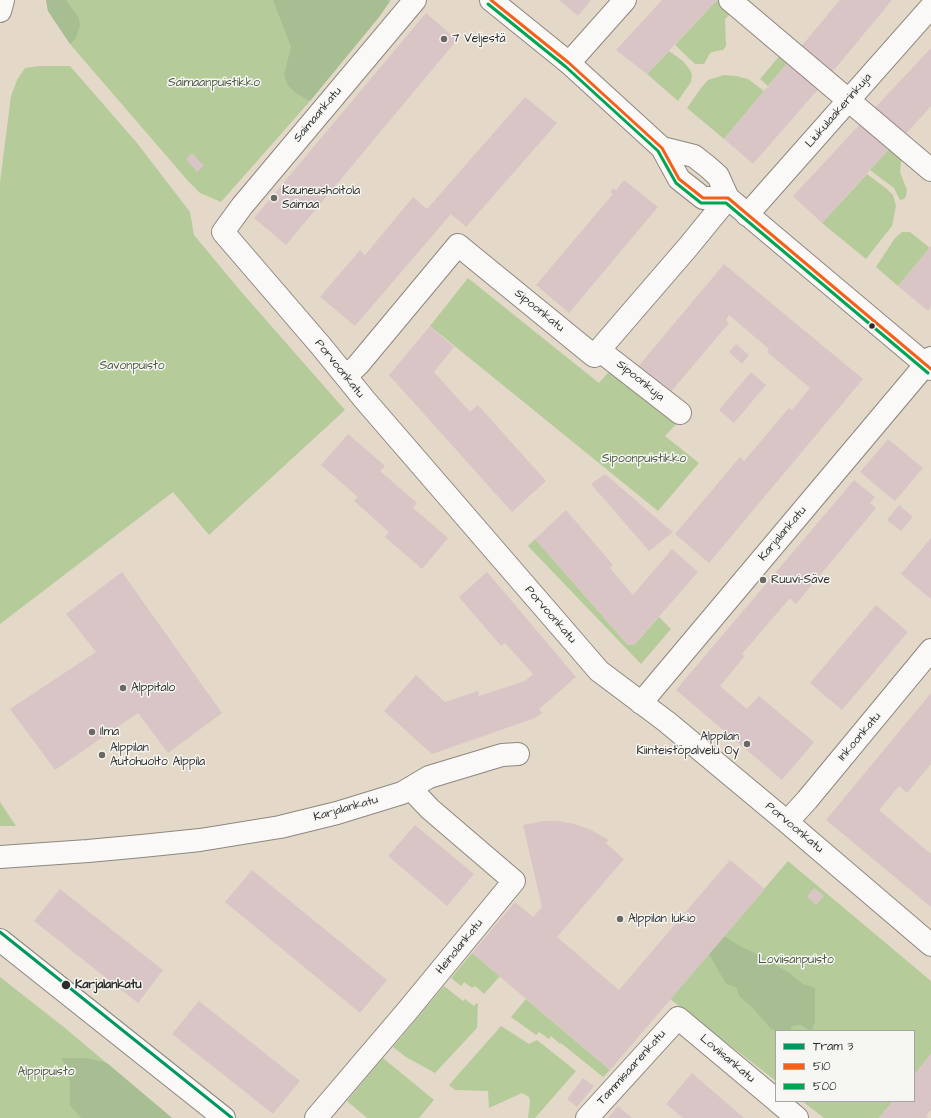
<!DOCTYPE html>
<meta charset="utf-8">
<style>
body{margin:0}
#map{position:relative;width:931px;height:1118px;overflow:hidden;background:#e4d8c8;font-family:"Architects Daughter",sans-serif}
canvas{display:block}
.legend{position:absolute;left:775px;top:1030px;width:140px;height:72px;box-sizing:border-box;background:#f6f6f2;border:1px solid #a5a5a2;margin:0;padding:5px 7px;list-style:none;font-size:12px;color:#2b2b2b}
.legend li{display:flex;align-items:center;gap:8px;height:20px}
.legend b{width:20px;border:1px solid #a5a5a2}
</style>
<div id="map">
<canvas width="931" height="1118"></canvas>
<ul class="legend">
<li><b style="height:5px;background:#00985f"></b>Tram 3</li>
<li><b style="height:5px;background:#f4601a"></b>510</li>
<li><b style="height:5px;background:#00a651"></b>500</li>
</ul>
</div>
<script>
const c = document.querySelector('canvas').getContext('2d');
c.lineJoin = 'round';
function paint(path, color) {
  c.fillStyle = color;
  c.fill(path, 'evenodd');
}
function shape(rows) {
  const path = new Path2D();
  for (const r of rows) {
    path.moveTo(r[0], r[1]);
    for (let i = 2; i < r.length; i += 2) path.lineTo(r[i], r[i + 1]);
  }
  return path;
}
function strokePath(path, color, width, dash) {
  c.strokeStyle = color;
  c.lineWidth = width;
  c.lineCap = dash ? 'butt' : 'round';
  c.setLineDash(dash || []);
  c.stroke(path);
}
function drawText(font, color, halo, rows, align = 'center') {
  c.font = font + ' "Architects Daughter",sans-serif';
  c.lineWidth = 3;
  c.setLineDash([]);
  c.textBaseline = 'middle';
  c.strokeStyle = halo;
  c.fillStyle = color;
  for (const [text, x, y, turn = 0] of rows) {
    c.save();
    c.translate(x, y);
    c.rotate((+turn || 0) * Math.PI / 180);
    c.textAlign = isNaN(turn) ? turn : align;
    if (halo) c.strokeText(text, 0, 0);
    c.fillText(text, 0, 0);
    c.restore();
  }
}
paint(shape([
 [46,0,391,0,379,17,310,101,221,202,200,193,188,181,70,44,48,11],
 [717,0,731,13,725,19,726,46,723,50,716,51,710,53,704,64,695,64,675,45],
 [669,51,683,61,690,70,692,75,691,82,678,101,647,74],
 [781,54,789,61,768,86,760,79],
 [40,66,70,66,137,143,190,212,194,235,244,295,345,410,209,535,173,492,0,624,0,182,11,96,17,80,25,68],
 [724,75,736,76,748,79,764,91,724,139,687,108,701,88,708,80],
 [891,147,903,156,901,163,900,172,907,190,906,196,904,199,900,200,894,188,870,170],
 [867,174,887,189,893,195,896,206,892,226,866,259,822,223],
 [902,232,910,232,930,248,898,286,876,267,895,238],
 [468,278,599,383,613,367,678,422,665,436,699,463,658,511,430,326],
 [535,539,628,645,635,644,659,617,671,629,641,664,528,546],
 [0,802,16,826,0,826],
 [788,861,931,981,931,1054,914,1075,914,1031,776,1031,776,1081,670,999],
 [472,953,500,976,484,994,475,986,472,988,464,982,461,986,451,978],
 [0,977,65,1028,172,1118,0,1118],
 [444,986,463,1001,465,999,474,1006,477,1003,478,1004,477,1028,435,1073,406,1057,393,1047],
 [526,999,610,1070,603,1077,561,1043,560,1044,551,1036,549,1039,539,1032,536,1035,511,1017],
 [501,1026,529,1044,537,1040,576,1071,535,1118,528,1118,530,1102,529,1097,522,1093,489,1108,488,1091,455,1090,449,1085],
 [383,1058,434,1100,419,1118,367,1118,347,1101],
 [802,1101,893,1101,879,1118,824,1118]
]), '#b5cc9a');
paint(shape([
 [46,0,66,0,79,18,80,26,76,38,70,44,48,11],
 [273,0,387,0,390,1,379,17,310,101,296,93,288,86,284,75,291,47],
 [724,936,740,946,761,956,791,974,803,984,815,988,815,1021,812,1031,810,1031,801,1025,792,1026,790,1031,776,1031,770,1028,752,1007,740,997,736,987,726,984,709,954],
 [61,1058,87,1058,107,1063,172,1118,81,1118,70,1105,70,1086,68,1070]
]), '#a6be92');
paint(shape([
 [559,0,591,0,578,16],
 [662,0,717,0,647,74,616,50],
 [840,0,892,0,829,76,799,49],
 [426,13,457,40,286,245,254,218],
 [931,48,931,106,903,137,873,110],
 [789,61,821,86,753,164,724,139],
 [525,97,557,123,466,227,451,214,355,326,320,297,360,250,365,255,413,197,427,209],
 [863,121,891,147,822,223,793,196],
 [192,153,204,166,197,172,186,159],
 [624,180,658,207,569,313,536,285,613,194,610,192,613,188,616,190],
 [931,246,931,307,928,311,898,286],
 [724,264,863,379,709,563,675,534,740,457,744,461,789,408,792,410,810,388,767,352,769,349,729,315,726,320,729,323,669,394,637,368],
 [430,326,454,347,434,372,470,412,478,405,546,481,512,512,389,375],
 [736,344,749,355,742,364,729,352],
 [751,372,766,385,734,423,719,410],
 [348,434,385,466,380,471,417,503,413,508,448,538,422,569,385,537,389,532,354,501,358,497,321,465],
 [888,439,923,468,895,501,860,472],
 [605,474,662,523,673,532,649,551,591,484],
 [854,480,875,497,870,503,876,508,796,604,790,598,742,654,745,656,720,686,747,709,759,696,814,742,782,780,676,690],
 [899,505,913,517,901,531,887,520],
 [566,510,613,565,610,568,633,595,672,549,698,572,635,644,628,645,535,539],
 [931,538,931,599,901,574],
 [122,572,222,713,168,753,138,713,55,770,10,709,96,652,66,614],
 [487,572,576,677,539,709,542,713,535,718,432,754,384,711,416,675,445,702,478,691,479,696,525,681,533,674,505,643,501,646,459,597],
 [876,605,908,632,842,710,810,683],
 [931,693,931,764,907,793,899,786,879,810,931,854,931,907,826,820],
 [543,821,559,821,575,824,589,829,609,840,606,843,624,859,557,937,619,990,730,860,765,889,610,1070,472,953,515,902,533,917,542,907,523,825],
 [415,825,474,874,447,906,388,856],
 [252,870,387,980,360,1013,225,902],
 [814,888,824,896,816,905,807,897],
 [60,889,163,970,138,1003,34,921],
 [199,1001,300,1081,273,1114,172,1034],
 [931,1054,931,1110,926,1116,929,1118,879,1118,893,1101,914,1101,914,1075],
 [692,1073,708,1087,744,1118,683,1118,666,1104],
 [583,1078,594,1086,577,1107,567,1099],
 [618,1106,632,1118,608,1118]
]), '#dac5c6');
const minor = shape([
 [415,0,242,206,223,232,321,346,364,399,599,671,667,722,787,822,931,945],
 [730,0,931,170],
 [569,63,625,0],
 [747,215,931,7],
 [599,350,680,413],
 [346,376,358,365,458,245,594,356,688,247,728,198],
 [641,703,931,358],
 [787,822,807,800,931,650],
 [0,857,88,851,142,846,200,840,280,827,337,813,402,793,429,777,502,755,518,754],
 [0,940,224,1118],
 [777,1101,797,1118],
 [316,1118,408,1010,514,881,430,809,411,789],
 [587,1118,678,1018,776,1100]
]);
const major = shape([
 [491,0,569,63,662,148,679,179,703,198,728,198],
 [0,11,3,0],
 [662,148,694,156,708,167,718,176,728,198,931,369]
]);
strokePath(minor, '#8d877f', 24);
strokePath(major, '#8d877f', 24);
strokePath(minor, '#fbf9f7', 22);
strokePath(major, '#fbf9f7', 22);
strokePath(shape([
 [491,0,569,63,662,148,679,179,703,198,728,198,931,369]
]), '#f4601a', 3);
strokePath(shape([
 [488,4,566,67,658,151,676,183,701,203,726,203,928,373]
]), '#00a651', 3);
strokePath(shape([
 [0,932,232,1118]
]), '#00985f', 3);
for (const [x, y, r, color] of [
 [444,39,4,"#6c6862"],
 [274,198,4,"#6c6862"],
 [872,326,3.5,"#2b2b2b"],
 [763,580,4,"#6c6862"],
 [123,688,4,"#6c6862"],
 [92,732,4,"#6c6862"],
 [747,744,4,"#6c6862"],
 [102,755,4,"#6c6862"],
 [620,919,4,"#6c6862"],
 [66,985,5,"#2b2b2b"]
]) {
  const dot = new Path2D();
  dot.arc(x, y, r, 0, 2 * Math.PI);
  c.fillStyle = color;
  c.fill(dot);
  strokePath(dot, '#f6f6f2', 1.5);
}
drawText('12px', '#2b2b2b', '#f6f6f2', [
 ["7 Veljestä",452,39],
 ["Kauneushoitola",282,191],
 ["Saimaa",282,205],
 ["Ruuvi-Säve",771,580],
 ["Alppitalo",131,688],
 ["Ilma",100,732],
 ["Alppilan",739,737,"right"],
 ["Kiinteistöpalvelu Oy",739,751,"right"],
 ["Alppilan",110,748],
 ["Autohuolto Alppila",110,762],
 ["Alppilan lukio",628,919]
], 'left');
drawText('12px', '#495941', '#f6f6f2', [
 ["Saimaanpuistikko",214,83],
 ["Savonpuisto",132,366],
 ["Sipoonpuistikko",644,459],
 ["Loviisanpuisto",796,960],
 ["Alppipuisto",46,1072]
]);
drawText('12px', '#2b2b2b', '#f6f6f2', [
 ["Liukulaakerinkuja",839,111,-49],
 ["Saimaankatu",318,115,-50],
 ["Sipoonkatu",539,311,39],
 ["Porvoonkatu",339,369,51],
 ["Sipoonkuja",640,381,39],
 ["Karjalankatu",783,534,-50],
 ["Porvoonkatu",550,615,49],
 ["Inkoonkatu",860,737,-50],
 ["Karjalankatu",346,809,-16],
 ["Porvoonkatu",794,828,40],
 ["Heinolankatu",460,947,-51],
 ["Loviisankatu",727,1059,40],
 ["Tammisaarenkatu",632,1068,-48]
]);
drawText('bold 12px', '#2b2b2b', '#f6f6f2', [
 ["Karjalankatu",75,985]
], 'left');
</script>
